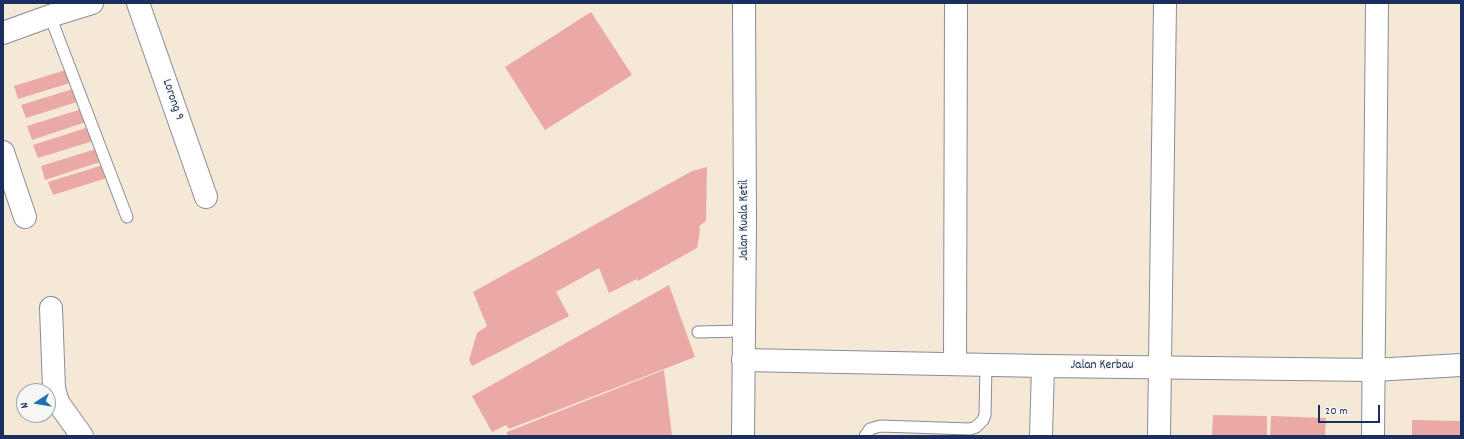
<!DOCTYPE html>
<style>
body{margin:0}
#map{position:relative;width:1464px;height:439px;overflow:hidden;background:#f5e8d7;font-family:Dekko,sans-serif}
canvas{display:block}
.frame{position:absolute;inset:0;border:4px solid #1b2f5e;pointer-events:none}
.north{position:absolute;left:16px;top:383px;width:40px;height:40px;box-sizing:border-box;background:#f6f6f2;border:1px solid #9ea6b7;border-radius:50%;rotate:258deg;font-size:11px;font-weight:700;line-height:16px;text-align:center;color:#1b2f5e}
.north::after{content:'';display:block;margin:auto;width:14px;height:18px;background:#1f6fb2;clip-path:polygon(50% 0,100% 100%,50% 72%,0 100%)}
.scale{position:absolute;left:1318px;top:405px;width:62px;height:18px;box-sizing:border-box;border:2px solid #1b2f5e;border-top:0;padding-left:5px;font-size:12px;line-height:14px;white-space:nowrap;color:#1b2f5e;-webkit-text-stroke:3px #f6f6f2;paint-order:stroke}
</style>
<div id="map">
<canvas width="1464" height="439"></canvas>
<div class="frame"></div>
<div class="north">N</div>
<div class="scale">20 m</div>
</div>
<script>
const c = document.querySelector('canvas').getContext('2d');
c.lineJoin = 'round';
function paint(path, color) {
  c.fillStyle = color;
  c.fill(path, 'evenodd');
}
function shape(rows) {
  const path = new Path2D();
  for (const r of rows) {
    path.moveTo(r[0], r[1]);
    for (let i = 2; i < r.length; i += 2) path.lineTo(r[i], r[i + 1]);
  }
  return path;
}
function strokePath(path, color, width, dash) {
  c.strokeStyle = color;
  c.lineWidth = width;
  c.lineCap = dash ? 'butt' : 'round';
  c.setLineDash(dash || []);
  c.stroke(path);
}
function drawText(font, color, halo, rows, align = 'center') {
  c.font = font + ' Dekko,sans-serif';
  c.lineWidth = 3;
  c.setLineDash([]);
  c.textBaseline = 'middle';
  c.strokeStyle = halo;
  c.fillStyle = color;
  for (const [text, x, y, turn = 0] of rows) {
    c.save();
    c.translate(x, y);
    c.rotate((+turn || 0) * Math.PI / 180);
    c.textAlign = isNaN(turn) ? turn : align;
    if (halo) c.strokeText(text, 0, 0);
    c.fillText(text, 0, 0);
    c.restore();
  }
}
paint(shape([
 [591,12,632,75,545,130,505,67],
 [69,69,73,82,18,99,14,86],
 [76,88,80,101,26,118,21,105],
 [82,109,86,122,32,140,27,126],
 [89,127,93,141,38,158,33,145],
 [96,149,100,162,45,180,41,166],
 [103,165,107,178,53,195,48,182],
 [707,167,706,221,699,226,700,231,697,248,638,281,637,279,609,293,599,268,556,292,569,316,472,366,469,360,477,333,487,326,473,292,692,171],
 [669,285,695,357,509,429,506,425,492,432,472,396],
 [664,370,672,436,507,436,507,432],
 [1213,415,1267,416,1267,436,1212,436],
 [1271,416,1326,418,1325,436,1270,436],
 [1412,420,1461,421,1461,436,1412,436]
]), '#eaa9a4');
const lane = shape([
 [50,16,127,217],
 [698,332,744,331],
 [865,436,870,429,880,426,970,429,976,427,983,420,985,415,986,365]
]);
const street = shape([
 [138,3,206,197],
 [3,33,50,16,92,3],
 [3,152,25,217],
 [51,308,54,388,56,396,59,404,82,436],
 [955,364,956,3],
 [1041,436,1043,366],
 [1159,436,1165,3],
 [1373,436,1377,3]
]);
const secondary = shape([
 [743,360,1043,366,1374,370,1461,365]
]);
const primary = shape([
 [743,436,745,222,744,3]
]);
strokePath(lane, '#888c9a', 13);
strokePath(street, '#888c9a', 24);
strokePath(secondary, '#888c9a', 24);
strokePath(primary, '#888c9a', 24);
strokePath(lane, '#fff', 11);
strokePath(street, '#fff', 22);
strokePath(secondary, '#fff', 22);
strokePath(primary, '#fff', 22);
drawText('13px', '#1b2f5e', '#f6f6f2', [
 ["Lorong 9",172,100,71],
 ["Jalan Kuala Ketil",745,220,-90],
 ["Jalan Kerbau",1102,366]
]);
</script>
